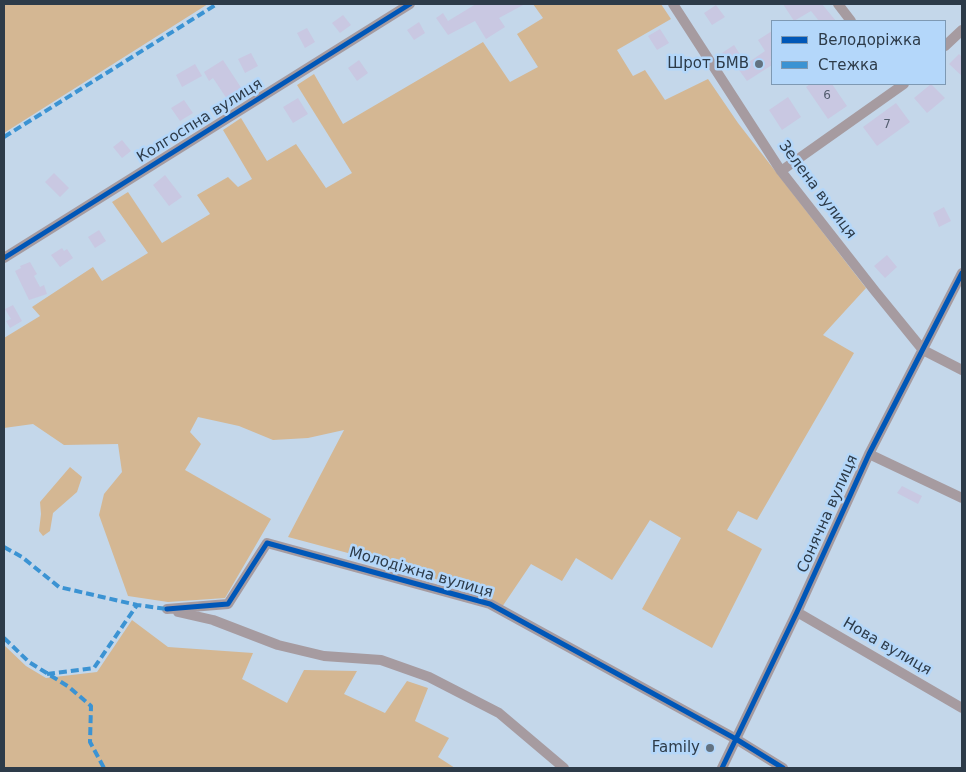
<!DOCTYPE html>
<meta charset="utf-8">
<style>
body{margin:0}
#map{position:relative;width:966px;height:772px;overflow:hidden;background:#c4d7ea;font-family:"DejaVu Sans",sans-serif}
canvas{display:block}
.frame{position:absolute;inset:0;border:5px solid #2d3b49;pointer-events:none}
.legend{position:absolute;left:771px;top:20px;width:175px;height:65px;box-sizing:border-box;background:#b4d7fa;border:1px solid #7e99b3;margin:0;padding:6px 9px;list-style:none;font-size:15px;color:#2d3b49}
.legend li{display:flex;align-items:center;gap:10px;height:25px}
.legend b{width:25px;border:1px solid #7e99b3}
</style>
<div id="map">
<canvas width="966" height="772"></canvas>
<div class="frame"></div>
<ul class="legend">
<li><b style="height:6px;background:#0057b8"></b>Велодоріжка</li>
<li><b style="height:6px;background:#3b93d3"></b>Стежка</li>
</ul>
</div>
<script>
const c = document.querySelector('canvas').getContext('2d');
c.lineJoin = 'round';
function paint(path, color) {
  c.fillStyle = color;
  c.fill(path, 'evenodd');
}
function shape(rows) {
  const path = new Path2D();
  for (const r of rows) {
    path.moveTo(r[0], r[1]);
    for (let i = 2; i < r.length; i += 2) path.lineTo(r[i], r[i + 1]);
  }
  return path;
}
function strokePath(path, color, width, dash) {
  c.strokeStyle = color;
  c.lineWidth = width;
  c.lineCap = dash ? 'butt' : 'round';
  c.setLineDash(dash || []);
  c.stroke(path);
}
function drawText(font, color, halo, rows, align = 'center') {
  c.font = font + ' "DejaVu Sans",sans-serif';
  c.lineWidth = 5;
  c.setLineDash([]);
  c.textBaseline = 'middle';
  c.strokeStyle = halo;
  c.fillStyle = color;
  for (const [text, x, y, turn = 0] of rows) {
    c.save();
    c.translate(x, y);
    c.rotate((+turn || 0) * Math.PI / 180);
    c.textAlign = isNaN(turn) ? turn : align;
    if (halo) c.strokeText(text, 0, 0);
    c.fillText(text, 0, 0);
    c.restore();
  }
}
paint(shape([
 [4,4,208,4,4,133],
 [533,4,661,4,671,19,617,50,633,76,645,70,665,100,708,79,738,123,866,288,823,335,854,353,757,520,738,511,727,530,762,549,712,648,642,609,681,538,650,520,612,580,576,558,562,581,531,564,502,607,419,572,288,537,344,430,308,438,273,440,239,426,198,417,190,432,201,444,185,470,271,519,225,598,168,602,128,596,99,515,104,494,122,472,118,444,64,445,33,424,4,428,4,338,40,316,32,307,93,267,102,281,148,253,112,202,128,192,162,243,210,214,197,195,228,177,238,187,252,179,223,130,241,118,267,161,296,144,326,188,352,173,297,85,314,74,343,124,483,42,510,82,538,67,517,34,543,18],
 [70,467,82,477,77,492,53,513,50,531,43,536,39,531,41,514,40,502],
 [132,620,168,647,253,653,242,679,287,703,304,670,357,671,344,694,385,713,407,681,428,688,415,721,449,738,438,757,455,768,4,768,4,645,26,666,46,678,97,672]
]), '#d4b793');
paint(shape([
 [476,4,525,4,499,18,505,27,486,39,475,21,448,35,436,18,443,13,448,21],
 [783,4,822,4,836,21,819,21,811,11,794,21],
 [716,5,725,17,712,25,704,13],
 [343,15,351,25,340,33,332,23],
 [419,22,425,33,414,40,407,30],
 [307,28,315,42,305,48,297,33],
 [660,29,669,43,657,50,648,36],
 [772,31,772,61,770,59,772,65,747,81,731,59,728,61,722,53,734,45,746,64,765,51,758,40],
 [251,53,258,66,245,73,238,59],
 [959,54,962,57,962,76,949,64],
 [223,60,242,89,227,99,213,78,209,81,204,72],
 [359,60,368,73,357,81,348,68],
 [195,64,202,76,182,87,176,75],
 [810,84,832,84,847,106,828,119,806,87],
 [931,84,945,98,927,113,914,98],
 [788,97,801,117,782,130,769,110],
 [298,98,308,114,293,123,283,107],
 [184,100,193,113,180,121,171,108],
 [896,103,910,122,877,146,863,127],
 [122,140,131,151,122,158,113,147],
 [54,173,69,188,60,197,45,182],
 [165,175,182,197,169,206,153,185],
 [944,207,951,221,939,227,933,213],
 [99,230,106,241,95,248,88,237],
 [62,248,64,251,67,249,73,258,60,267,51,255],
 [887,255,897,267,885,278,874,266],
 [30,262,37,274,34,276,40,287,44,285,47,294,29,300,15,271,21,268,20,266],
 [13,305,22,321,10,328,6,321,11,319,5,309],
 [902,486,922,496,918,504,897,493]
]), '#c9c8e2');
strokePath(shape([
 [673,4,781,171,875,291,923,350,962,370],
 [838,4,851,21],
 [945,46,962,30],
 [781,171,904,84],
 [4,258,410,4],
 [869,454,962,498],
 [167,609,228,604,267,543,490,604,736,739,783,768],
 [178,612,213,620,278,645,324,656,381,660,429,677,499,713,564,768],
 [797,612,962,708],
 [722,768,797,612,869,454,962,273]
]), '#a69ba0', 10);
strokePath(shape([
 [4,137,217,4],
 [4,547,22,557,59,587,137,605],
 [4,638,29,662,69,687,91,706,90,742,104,768],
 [47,674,94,668,137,605,167,609]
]), '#3b93d3', 4, [8, 4]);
strokePath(shape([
 [4,258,410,4],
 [167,609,228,604,267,543,490,604,736,739,783,768],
 [722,768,797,612,869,454,962,273]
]), '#0057b8', 5);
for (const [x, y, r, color] of [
 [759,64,5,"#627281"],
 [710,748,5,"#627281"]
]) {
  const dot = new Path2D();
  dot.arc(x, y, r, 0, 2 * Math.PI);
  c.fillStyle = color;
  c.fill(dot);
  strokePath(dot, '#b4d7fa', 2);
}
drawText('12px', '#545e6f', null, [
 ["6",827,96],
 ["7",887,125]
]);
drawText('15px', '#2d3b49', '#b4d7fa', [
 ["Шрот БМВ",749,64],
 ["Family",700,748]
], 'right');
drawText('15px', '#2d3b49', '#b4d7fa', [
 ["Колгоспна вулиця",200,121,-32],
 ["Зелена вулиця",817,190,53],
 ["Сонячна вулиця",828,514,-66],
 ["Молодіжна вулиця",421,573,16],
 ["Нова вулиця",887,647,30]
]);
</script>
